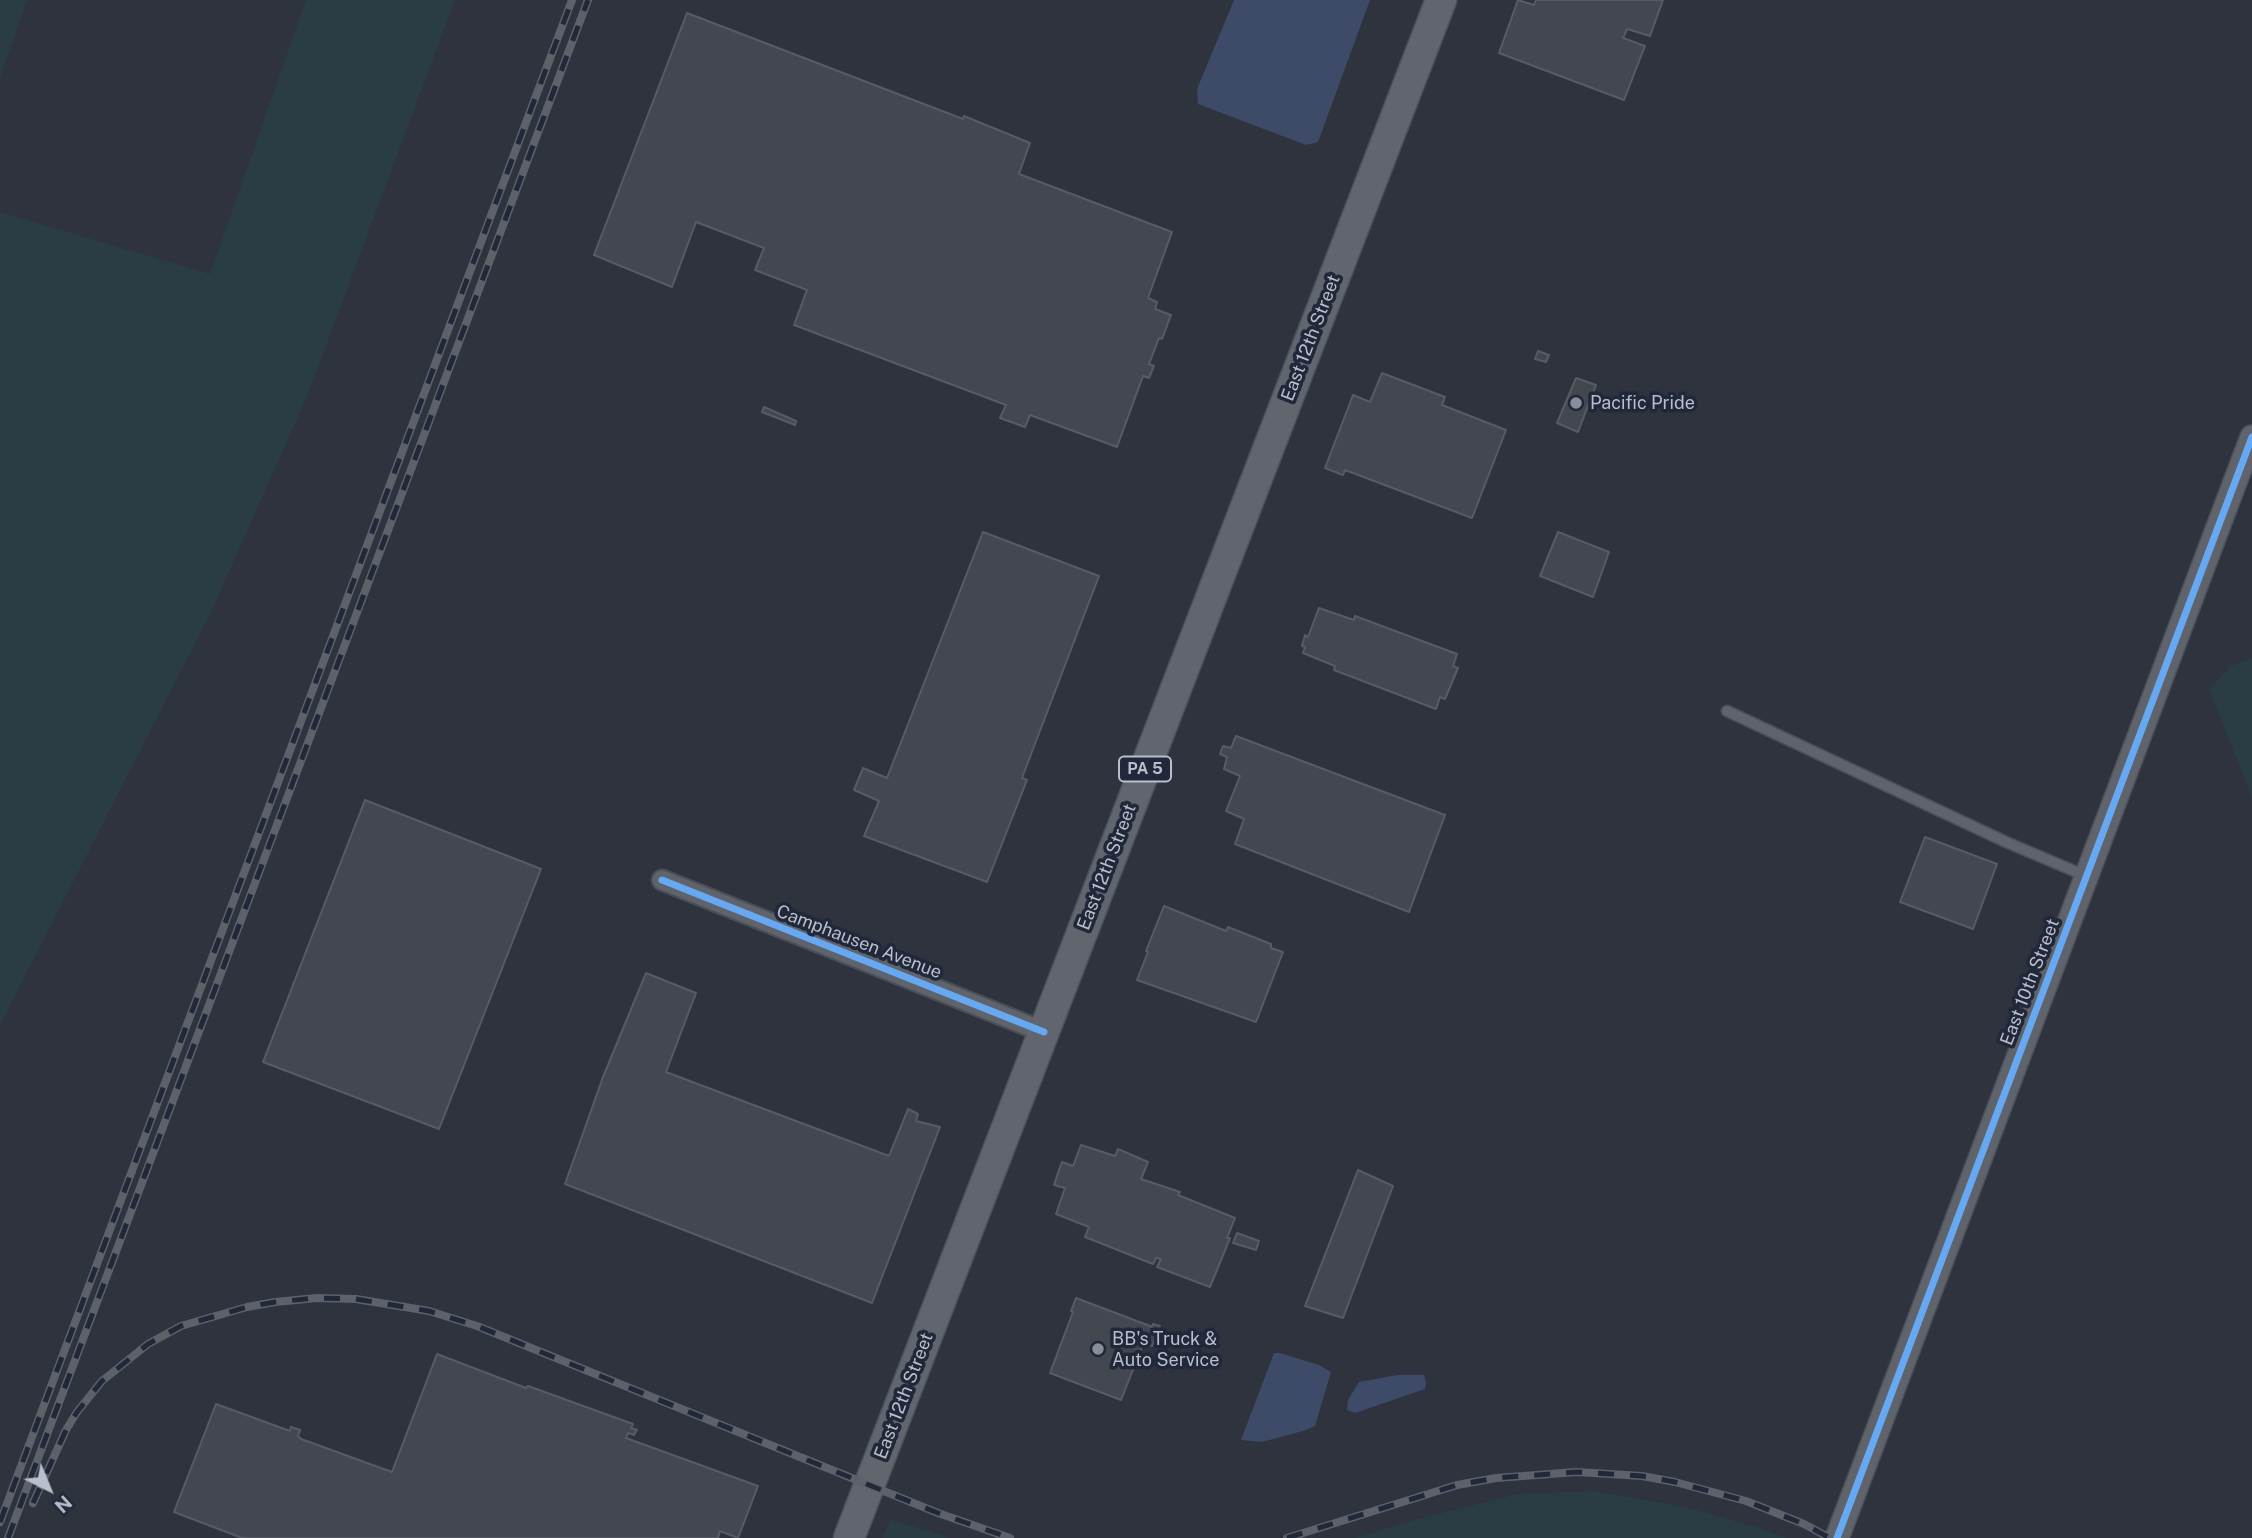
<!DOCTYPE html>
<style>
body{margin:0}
#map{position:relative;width:2252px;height:1538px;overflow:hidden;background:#2e333e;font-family:"Public Sans",sans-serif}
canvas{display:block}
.north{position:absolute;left:14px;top:1454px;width:70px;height:70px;-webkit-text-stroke:5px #212839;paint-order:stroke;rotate:137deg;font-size:19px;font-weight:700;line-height:28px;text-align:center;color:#babfcd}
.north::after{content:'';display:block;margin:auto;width:24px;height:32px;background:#babfcd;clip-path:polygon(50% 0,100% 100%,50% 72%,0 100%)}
</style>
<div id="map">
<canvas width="2252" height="1538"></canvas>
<div class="north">N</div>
</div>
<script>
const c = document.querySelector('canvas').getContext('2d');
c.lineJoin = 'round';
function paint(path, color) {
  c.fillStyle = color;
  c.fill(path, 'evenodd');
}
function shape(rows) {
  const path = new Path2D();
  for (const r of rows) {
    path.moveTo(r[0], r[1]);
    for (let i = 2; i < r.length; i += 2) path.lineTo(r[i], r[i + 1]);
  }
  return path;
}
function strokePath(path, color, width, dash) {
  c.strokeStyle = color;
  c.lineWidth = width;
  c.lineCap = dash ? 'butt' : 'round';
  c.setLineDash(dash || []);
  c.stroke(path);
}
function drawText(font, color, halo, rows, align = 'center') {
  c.font = font + ' "Public Sans",sans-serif';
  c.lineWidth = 7;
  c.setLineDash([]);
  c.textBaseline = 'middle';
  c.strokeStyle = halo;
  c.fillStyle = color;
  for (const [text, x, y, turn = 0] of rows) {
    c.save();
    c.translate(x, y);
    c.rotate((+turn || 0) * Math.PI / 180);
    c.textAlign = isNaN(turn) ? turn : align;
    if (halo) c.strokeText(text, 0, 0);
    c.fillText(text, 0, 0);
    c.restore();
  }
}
paint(shape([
 [0,0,27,0,0,78],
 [306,0,455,0,306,399,211,612,0,1025,0,212,210,274],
 [2252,658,2252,798,2209,689,2231,666],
 [1594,1491,1689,1508,1756,1527,1787,1538,1355,1538,1414,1520,1517,1494],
 [890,1519,950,1538,882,1538]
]), '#2b3d44');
paint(shape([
 [1234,0,1370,0,1318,142,1306,145,1198,104,1197,89],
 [1274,1353,1280,1353,1319,1365,1331,1372,1315,1426,1303,1431,1262,1442,1241,1440],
 [1397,1375,1424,1375,1426,1382,1425,1389,1355,1413,1347,1410,1348,1400,1359,1382]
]), '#3d4b68');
const building = shape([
 [1518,0,1534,5,1536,0,1663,0,1650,36,1627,29,1623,38,1645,46,1624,100,1499,53,1518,0],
 [687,13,963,119,964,116,1030,143,1019,174,1172,232,1148,298,1157,302,1155,309,1171,315,1162,339,1159,338,1149,364,1154,366,1149,378,1143,376,1117,447,1030,415,1025,427,1000,418,1006,405,794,325,807,290,755,270,764,248,696,222,672,287,594,255,687,13],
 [1538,351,1549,355,1546,362,1535,359,1538,351],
 [1382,373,1445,397,1442,405,1506,430,1472,518,1345,470,1343,475,1325,468,1353,395,1370,402,1382,373],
 [1576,378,1596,385,1578,432,1557,423,1576,378],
 [764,407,796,421,795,425,762,412,764,407],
 [983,532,1099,576,1022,778,1027,780,987,882,864,836,879,801,854,790,863,768,887,778,983,532],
 [1558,532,1609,552,1593,597,1540,576,1558,532],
 [1319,608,1354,620,1355,616,1457,654,1453,666,1458,668,1445,699,1440,697,1436,709,1334,670,1335,666,1303,653,1305,647,1302,646,1305,635,1308,637,1319,608],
 [1236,736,1445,815,1409,912,1235,844,1244,819,1226,811,1240,776,1224,769,1227,757,1220,754,1223,746,1231,748,1236,736],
 [365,800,541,869,439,1129,263,1062,365,800],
 [1925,837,1997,864,1973,929,1900,902,1925,837],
 [1164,906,1226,931,1228,927,1271,944,1271,948,1283,952,1256,1022,1137,980,1148,952,1146,951,1164,906],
 [646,973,696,993,666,1072,889,1156,908,1109,918,1114,916,1121,940,1127,872,1303,565,1184,603,1077,646,973],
 [1081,1145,1115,1156,1118,1149,1148,1162,1141,1179,1180,1192,1178,1195,1235,1218,1227,1238,1230,1238,1210,1287,1157,1267,1161,1259,1156,1258,1153,1264,1085,1237,1089,1227,1056,1214,1065,1188,1054,1185,1058,1173,1062,1162,1073,1166,1081,1145],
 [1358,1170,1393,1186,1343,1318,1305,1306,1358,1170],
 [1237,1233,1259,1241,1256,1250,1233,1243,1237,1233],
 [1076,1298,1150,1326,1152,1327,1153,1324,1160,1326,1152,1346,1144,1342,1121,1400,1050,1373,1073,1312,1071,1311,1076,1298],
 [437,1354,526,1388,528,1386,633,1424,631,1428,637,1430,634,1435,628,1433,626,1438,758,1486,738,1538,720,1531,718,1538,242,1538,174,1512,216,1404,290,1431,291,1427,300,1430,298,1436,301,1439,392,1472,437,1354]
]);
paint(building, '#434750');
strokePath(building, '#575b65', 2);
const service = shape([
 [1727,711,2006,842,2086,876]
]);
const minor = shape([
 [662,880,1044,1032]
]);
const tertiary = shape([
 [1837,1538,2252,437]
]);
const primary = shape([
 [849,1538,1441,0]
]);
strokePath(service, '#4b4e56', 13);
strokePath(minor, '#4b4e56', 23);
strokePath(tertiary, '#4b4e56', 26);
strokePath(primary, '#4c505a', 33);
strokePath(service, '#5f636b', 10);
strokePath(minor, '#5f636b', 19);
strokePath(tertiary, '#5f636b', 23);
strokePath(primary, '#61656d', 30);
const rail = shape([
 [33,1503,66,1430,77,1412,102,1381,148,1344,181,1326,247,1307,275,1302,317,1298,356,1299,429,1311,477,1326,938,1513,1010,1538],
 [0,1522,572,0],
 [8,1538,588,0],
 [1287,1538,1457,1485,1496,1478,1577,1472,1642,1476,1675,1482,1746,1501,1804,1524,1830,1538]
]);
strokePath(rail, '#5d6169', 8);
strokePath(rail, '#212839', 5, [16]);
strokePath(shape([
 [662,880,1044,1032],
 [1837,1538,2252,437]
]), '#66a8f1', 7);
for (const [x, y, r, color] of [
 [1576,403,7,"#898e9b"],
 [1098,1349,7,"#898e9b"]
]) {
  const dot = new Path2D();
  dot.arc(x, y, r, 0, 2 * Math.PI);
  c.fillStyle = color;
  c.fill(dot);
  strokePath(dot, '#212839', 2.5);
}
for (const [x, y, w] of [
 [1145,769,52]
]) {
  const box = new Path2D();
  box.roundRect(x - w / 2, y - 12.5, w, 25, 5);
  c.fillStyle = '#212839';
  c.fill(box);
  strokePath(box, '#babfcd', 2);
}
drawText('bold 16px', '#babfcd', null, [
 ["PA 5",1145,769]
]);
drawText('18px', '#babfcd', '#212839', [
 ["East 12th Street",1311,338,-69],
 ["East 12th Street",1107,867,-69],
 ["Camphausen Avenue",859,942,21],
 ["East 10th Street",2030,982,-69],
 ["East 12th Street",904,1396,-69]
]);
drawText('18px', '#babfcd', '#212839', [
 ["Pacific Pride",1590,403],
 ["BB's Truck &",1112,1339],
 ["Auto Service",1112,1360]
], 'left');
</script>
